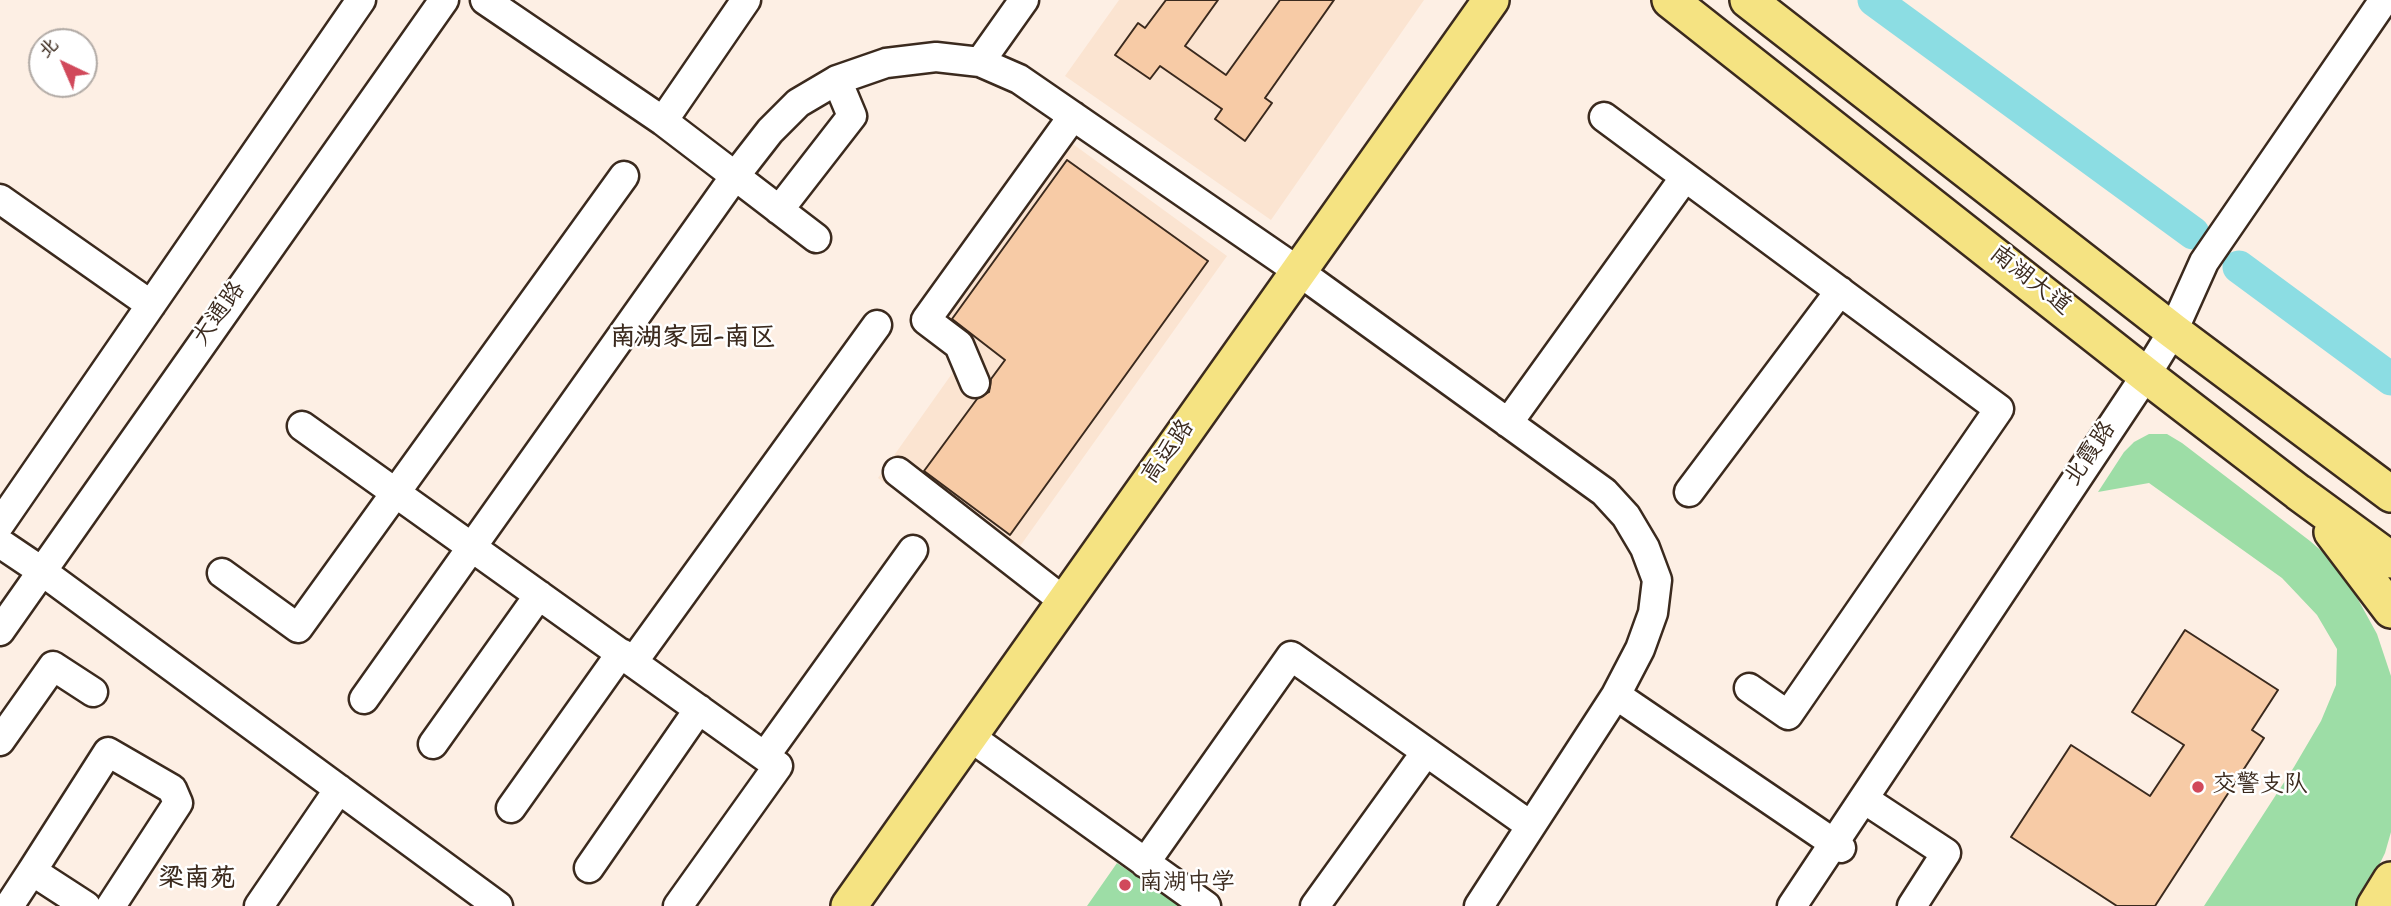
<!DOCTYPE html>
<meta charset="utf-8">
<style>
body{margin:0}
#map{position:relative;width:2391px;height:906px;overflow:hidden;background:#fdefe4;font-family:"Indie Flower","LXGW WenKai TC",sans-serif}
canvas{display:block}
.north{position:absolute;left:28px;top:28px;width:70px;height:70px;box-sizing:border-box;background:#fff;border:2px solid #b1aaa5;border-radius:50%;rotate:316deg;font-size:19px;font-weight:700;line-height:28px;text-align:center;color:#3b2a1e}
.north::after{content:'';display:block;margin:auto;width:24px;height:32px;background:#d1495b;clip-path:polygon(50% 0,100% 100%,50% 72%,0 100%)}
</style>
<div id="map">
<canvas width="2391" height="906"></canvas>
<div class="north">北</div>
</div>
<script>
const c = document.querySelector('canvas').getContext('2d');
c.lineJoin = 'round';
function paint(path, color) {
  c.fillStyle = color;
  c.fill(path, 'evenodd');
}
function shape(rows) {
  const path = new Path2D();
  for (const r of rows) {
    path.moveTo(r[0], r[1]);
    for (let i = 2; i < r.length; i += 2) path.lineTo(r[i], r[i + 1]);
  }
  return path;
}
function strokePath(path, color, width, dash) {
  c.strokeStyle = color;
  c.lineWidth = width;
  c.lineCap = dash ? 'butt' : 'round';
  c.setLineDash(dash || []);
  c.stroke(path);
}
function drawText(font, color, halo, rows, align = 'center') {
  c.font = font + ' "Indie Flower","LXGW WenKai TC",sans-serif';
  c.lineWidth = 5;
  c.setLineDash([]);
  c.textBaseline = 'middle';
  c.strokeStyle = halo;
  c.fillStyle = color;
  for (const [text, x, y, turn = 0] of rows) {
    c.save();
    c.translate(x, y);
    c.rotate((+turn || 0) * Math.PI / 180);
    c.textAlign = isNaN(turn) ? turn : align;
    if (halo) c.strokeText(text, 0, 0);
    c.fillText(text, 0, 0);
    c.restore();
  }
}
paint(shape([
 [1119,0,1424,0,1271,220,1065,76],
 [1066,139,1227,256,1003,570,878,478,973,344,937,317]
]), '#fbe4d1');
paint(shape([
 [2149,434,2167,434,2182,443,2310,541,2332,560,2349,583,2377,634,2391,676,2391,832,2385,853,2359,906,2204,906,2294,767,2321,721,2336,685,2337,649,2317,615,2282,578,2149,483,2098,492,2124,452,2134,442],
 [1117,863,1180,906,1087,906]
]), '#9ddda6');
strokePath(shape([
 [1874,0,2193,233],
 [2239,267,2391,379]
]), '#8cdde3', 33);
const building = shape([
 [1166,0,1218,0,1185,46,1226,75,1280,0,1334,0,1265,98,1272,103,1245,141,1215,119,1222,109,1160,66,1150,79,1115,55,1138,23,1145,28,1166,0],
 [1067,160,1208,261,1010,535,924,471,977,399,989,392,991,379,1005,360,952,319,1067,160],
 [2185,630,2278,690,2252,730,2264,738,2155,906,2117,906,2011,837,2071,745,2150,796,2184,745,2132,712,2185,630]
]);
paint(building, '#f7cba6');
strokePath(building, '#3b2a1e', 2);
const minor = shape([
 [485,0,663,121,735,176,770,131,798,103,837,80,886,63,936,57,980,62,1019,79,1298,271,1604,492,1626,516,1645,548,1657,580,1653,613,1640,649,1616,695,1841,848],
 [980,62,1024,0],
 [1604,117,1999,409,1788,715,1749,688],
 [663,121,746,0],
 [0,199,151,305],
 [779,210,852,116,837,80],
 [975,383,959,345,926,320,1073,116],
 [1508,423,1685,177],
 [302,426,778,766,678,906],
 [898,472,1065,602],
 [1689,492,1840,291],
 [0,524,361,0],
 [0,543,43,572,498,906],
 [222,573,298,628,624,176],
 [0,631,444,0],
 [633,662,877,325],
 [364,699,735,176,816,238],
 [969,736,1206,906],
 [0,741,53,666,93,692],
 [433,744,539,595],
 [765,756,913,550],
 [1870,803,1946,853,1912,906],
 [511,808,621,653],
 [1145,863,1291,656,1531,826],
 [589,868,699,709],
 [32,871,108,752,172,789,178,803,111,906],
 [9,906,32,871,86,906],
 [259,906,339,789],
 [1315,906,1426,752],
 [1479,906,1616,695],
 [1792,906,2146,375,2173,331,2204,262,2384,0]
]);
const major = shape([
 [1670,0,2151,379,2298,492,2391,560],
 [1748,0,2173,331,2391,494],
 [2332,532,2391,610],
 [849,906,1491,0],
 [2375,906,2391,880]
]);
strokePath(minor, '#3b2a1e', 33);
strokePath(major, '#3b2a1e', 40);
strokePath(minor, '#fff', 28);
strokePath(major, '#f5e382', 35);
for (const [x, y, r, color] of [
 [2198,787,7,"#d1495b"],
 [1125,885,7,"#d1495b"]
]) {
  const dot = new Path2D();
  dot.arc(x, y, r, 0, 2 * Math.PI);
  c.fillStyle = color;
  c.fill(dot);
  strokePath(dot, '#fff', 2.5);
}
drawText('24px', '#3b2a1e', '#fff', [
 ["南湖大道",2029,282,38],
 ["大通路",221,315,-55],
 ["高运路",1170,453,-55],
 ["北霞路",2092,455,-56]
]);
drawText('24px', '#3b2a1e', '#fff', [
 ["交警支队",2212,787],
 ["南湖中学",1139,885]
], 'left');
drawText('bold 26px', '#3b2a1e', '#fff', [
 ["南湖家园-南区",693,341],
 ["梁南苑",197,882]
]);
</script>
